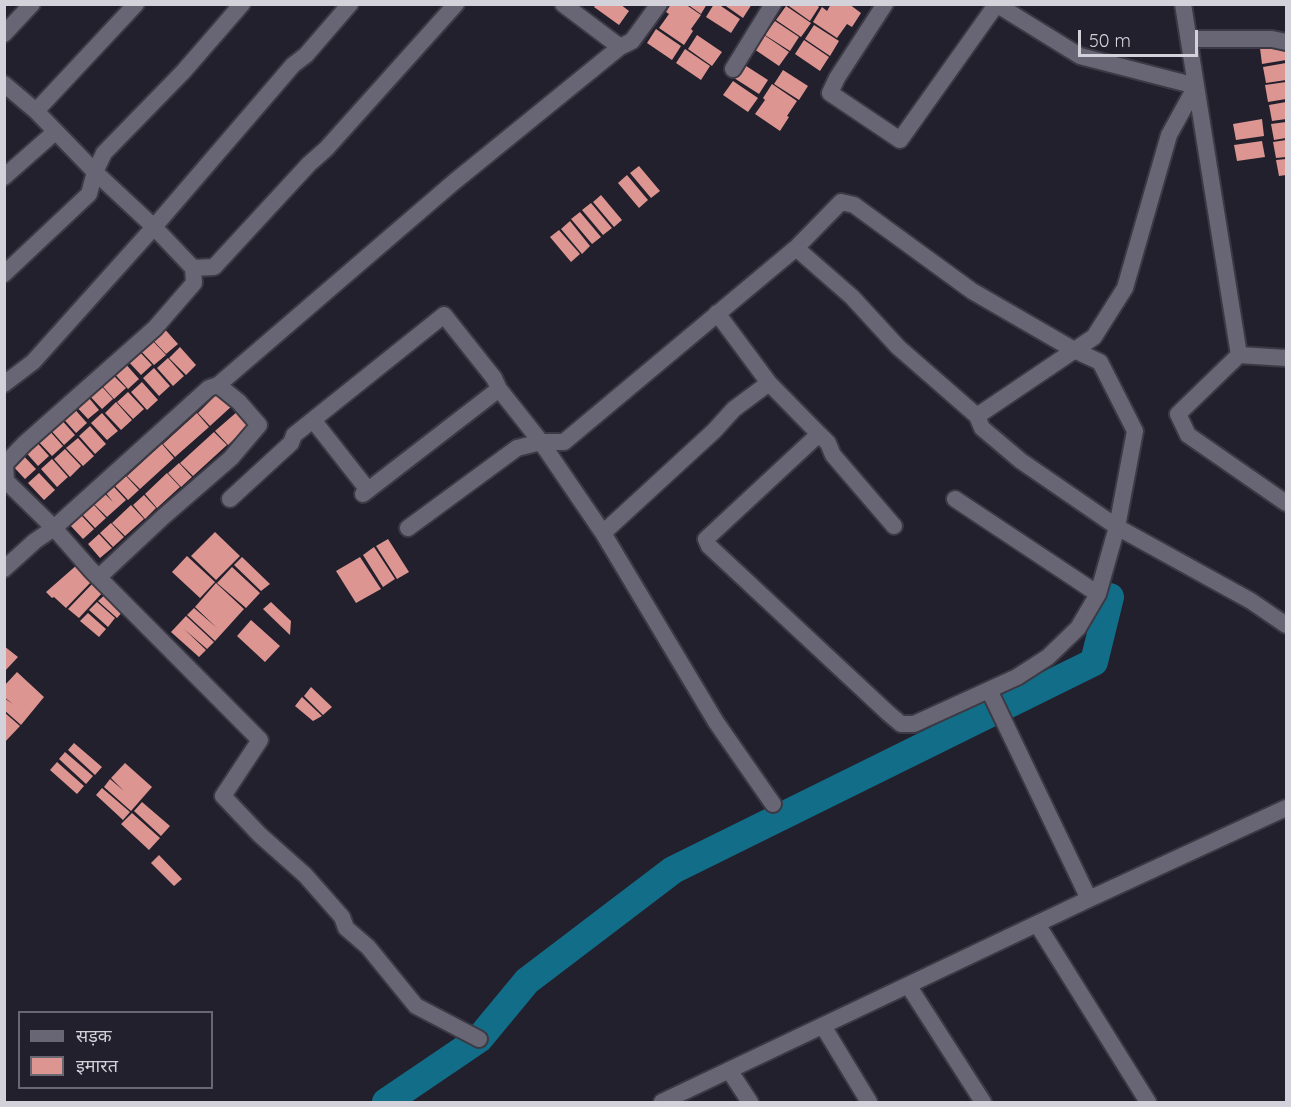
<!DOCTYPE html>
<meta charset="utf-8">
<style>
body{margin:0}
#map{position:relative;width:1291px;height:1107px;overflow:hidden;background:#22202c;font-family:Quicksand,"Noto Sans Devanagari",sans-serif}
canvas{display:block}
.frame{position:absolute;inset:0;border:6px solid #d3d2da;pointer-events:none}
.legend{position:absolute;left:18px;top:1011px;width:195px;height:78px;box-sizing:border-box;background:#22202c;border:2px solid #696772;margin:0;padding:8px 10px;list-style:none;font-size:18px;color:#d3d2da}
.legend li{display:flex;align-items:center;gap:12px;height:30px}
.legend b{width:30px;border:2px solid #696772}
.scale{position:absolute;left:1078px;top:30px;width:120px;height:27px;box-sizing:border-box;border:3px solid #d3d2da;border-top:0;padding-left:8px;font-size:18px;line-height:21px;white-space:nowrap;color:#d3d2da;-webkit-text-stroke:4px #22202c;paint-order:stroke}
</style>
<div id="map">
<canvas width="1291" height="1107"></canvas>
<div class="frame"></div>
<ul class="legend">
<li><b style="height:8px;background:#686674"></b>सड़क</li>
<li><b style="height:16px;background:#dd9591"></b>इमारत</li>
</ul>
<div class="scale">50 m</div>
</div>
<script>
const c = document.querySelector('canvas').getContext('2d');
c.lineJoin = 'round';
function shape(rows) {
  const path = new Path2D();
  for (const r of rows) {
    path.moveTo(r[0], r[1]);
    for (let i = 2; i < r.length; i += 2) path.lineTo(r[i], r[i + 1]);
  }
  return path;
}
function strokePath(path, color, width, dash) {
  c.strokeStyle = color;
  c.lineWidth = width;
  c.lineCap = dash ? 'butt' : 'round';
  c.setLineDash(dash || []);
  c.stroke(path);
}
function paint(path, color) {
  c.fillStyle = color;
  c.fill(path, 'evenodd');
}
strokePath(shape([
 [386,1102,479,1039,527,981,673,870,1094,662,1110,597]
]), '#126e88', 28);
paint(shape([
 [596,4,620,4,629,11,619,25,594,7],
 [671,4,685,4,701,15,691,29,693,31,684,45,659,28,669,14,675,18,666,12],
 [687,4,707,4,701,14],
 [714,4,718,4,740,19,731,33,706,17],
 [723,4,752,4,743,18],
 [786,4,816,4,819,7,810,21],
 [831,4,849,4,861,13,852,27,847,24,837,38,813,22,822,7,827,11],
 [786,6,811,23,801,37,776,20],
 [775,21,799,37,790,51,765,35],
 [814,25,839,41,830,56,805,39],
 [656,29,681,46,672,60,647,43],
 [697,35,722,52,712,66,688,49],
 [764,35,789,52,779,66,754,49],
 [804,40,829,57,820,71,795,54],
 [1286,43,1286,60,1262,64,1260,48],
 [685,49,710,66,701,80,676,63],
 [1286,63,1286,80,1266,83,1263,67],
 [743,64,768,80,759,94,734,78],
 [783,70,808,86,799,100,774,84],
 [733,81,758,98,748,112,723,95],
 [1286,82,1286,99,1268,102,1265,85],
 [772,84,797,101,787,116,789,117,780,131,755,114,765,100,763,98],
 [1286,102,1286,119,1272,121,1269,105],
 [1262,119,1264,136,1236,140,1233,124],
 [1286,122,1286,138,1274,140,1271,124],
 [1286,140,1286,157,1276,158,1273,142],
 [1262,141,1265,157,1237,161,1234,145],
 [1286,159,1286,175,1279,176,1276,160],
 [639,166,660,191,651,198,630,173],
 [627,175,648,200,639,208,618,183],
 [601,195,622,220,614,227,593,202],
 [591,203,612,228,603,235,582,210],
 [580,212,601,237,592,244,571,219],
 [570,221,590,246,582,254,561,229],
 [559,230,580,254,571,262,550,237],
 [162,326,178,344,166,354,150,337],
 [149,337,166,355,154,365,138,348],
 [180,347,196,365,186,375,169,358],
 [136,348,152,365,141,375,125,358],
 [168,358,184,376,173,386,157,368],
 [123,361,139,379,128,389,112,371],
 [154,368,170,386,159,396,143,378],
 [109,371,126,388,114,399,98,381],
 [97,381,113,399,102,409,86,392],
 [142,382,158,400,147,410,131,392],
 [220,391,233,405,210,426,198,413],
 [84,392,99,410,88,419,72,402],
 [128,392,144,409,133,419,117,402],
 [116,402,132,420,121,430,105,413],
 [71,405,87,423,76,433,60,415],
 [238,411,250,424,228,445,215,431],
 [102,413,118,431,107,440,91,423],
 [197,413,209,427,175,457,163,444],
 [59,417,75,435,64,445,48,427],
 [90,426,106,444,95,454,79,436],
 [47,428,63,446,52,456,35,438],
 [214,432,227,445,193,476,180,463],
 [33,438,49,456,38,466,22,448],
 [78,438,94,456,83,466,66,448],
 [162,444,174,458,140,489,127,476],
 [65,449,81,466,70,477,54,459],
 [20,452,36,469,25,479,9,462],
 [52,459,68,477,57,487,41,469],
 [179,463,192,477,181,487,168,473],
 [39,473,55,490,44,500,28,483],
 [167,473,180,487,157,508,145,494],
 [126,476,139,490,128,500,115,486],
 [114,487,126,500,107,517,94,504,105,494,113,502,106,493],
 [144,495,156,508,145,519,133,505],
 [93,504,106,518,95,528,82,514],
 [131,505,144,519,125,536,112,523],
 [81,515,94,529,83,539,70,525],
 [111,523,124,537,113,547,100,533],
 [215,532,240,556,216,580,191,556],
 [99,534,112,548,100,558,88,544],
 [388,539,409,572,397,579,376,546],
 [374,547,395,579,383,587,363,555],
 [187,556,215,582,200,598,172,572],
 [242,557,270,584,261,591,234,565],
 [360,557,381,589,356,603,336,571],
 [78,564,93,580,66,608,54,597,52,598,46,592],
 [232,567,260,593,246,608,217,583],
 [94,582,104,591,79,618,68,609],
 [216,583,244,609,215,641,187,615,194,608,217,628,195,607],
 [106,594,124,610,117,618,98,601],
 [97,602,115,618,108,627,89,610],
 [271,602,291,621,290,635,263,609],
 [88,613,106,629,99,637,80,621],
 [186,616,214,642,207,649,184,629,206,650,199,657,171,632],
 [251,620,280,646,265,662,237,636],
 [4,646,18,657,4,672],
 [17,672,44,697,21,725,4,710,4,698,13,704,4,697,4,686],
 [311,687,332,707,323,715,304,696],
 [302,697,322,716,313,721,295,706],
 [4,712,20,726,4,743],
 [74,743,102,767,95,775,68,750],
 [65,752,93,776,86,784,59,759],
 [57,762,84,786,77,794,50,770],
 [125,763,152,787,131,811,104,787,110,779,124,791,111,778],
 [102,788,130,812,123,820,96,795],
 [142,802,170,826,161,836,134,811],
 [132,813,160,838,149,850,121,824],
 [159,855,182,879,174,886,151,863]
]), '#dd9591');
const minor = shape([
 [563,4,620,47],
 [885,4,837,78,830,93,900,140,996,5],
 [1183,4,1239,355,1286,358],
 [4,34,32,4],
 [1189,39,1272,39,1286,42],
 [733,69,773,4],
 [4,84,36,111,95,172,154,227,193,268,194,283,155,328,24,444,5,464,6,481,54,528,91,570,260,740,223,796,260,835,305,875,342,917,346,928,368,947,416,1006,479,1039],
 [36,111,136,4],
 [4,177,55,132],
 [796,248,852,297,898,347,977,416,982,428,1021,461,1117,527,1251,601,1286,625],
 [193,268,214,267,309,164,326,149,456,4],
 [4,274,89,194,95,172,104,153,183,72,242,4],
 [717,313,769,383,819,434],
 [1239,355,1178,414,1188,435,1286,503],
 [4,384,33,362,154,227,293,65,306,55,350,4],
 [977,416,1094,337,1125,288,1169,135,1196,86,1080,56,996,4],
 [313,420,368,490],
 [363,494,499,389],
 [230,499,291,443,294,435,444,315,494,378,499,389,541,442,603,533,716,722,773,804],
 [955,499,1098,594],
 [408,528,517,448,541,442,564,442,796,248,841,202,854,205,972,291,1074,350,1100,362,1135,431,1117,527,1098,594,1078,628,1048,657,1017,677,914,724,901,724,888,713,709,546,706,539,819,434,828,443,833,455,894,526],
 [603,533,714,431,734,409,769,383],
 [4,569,35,541,54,528,209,388,218,385,454,182,620,47,632,41,659,4],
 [99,577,163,517,231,458,259,425,239,402,218,385],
 [989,690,1089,899],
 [1037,924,1148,1102],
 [908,985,983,1102],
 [823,1026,869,1102],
 [729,1070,750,1102],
 [662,1102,1089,899,1286,808]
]);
strokePath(minor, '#3b3a44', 20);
strokePath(minor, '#686674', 16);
</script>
